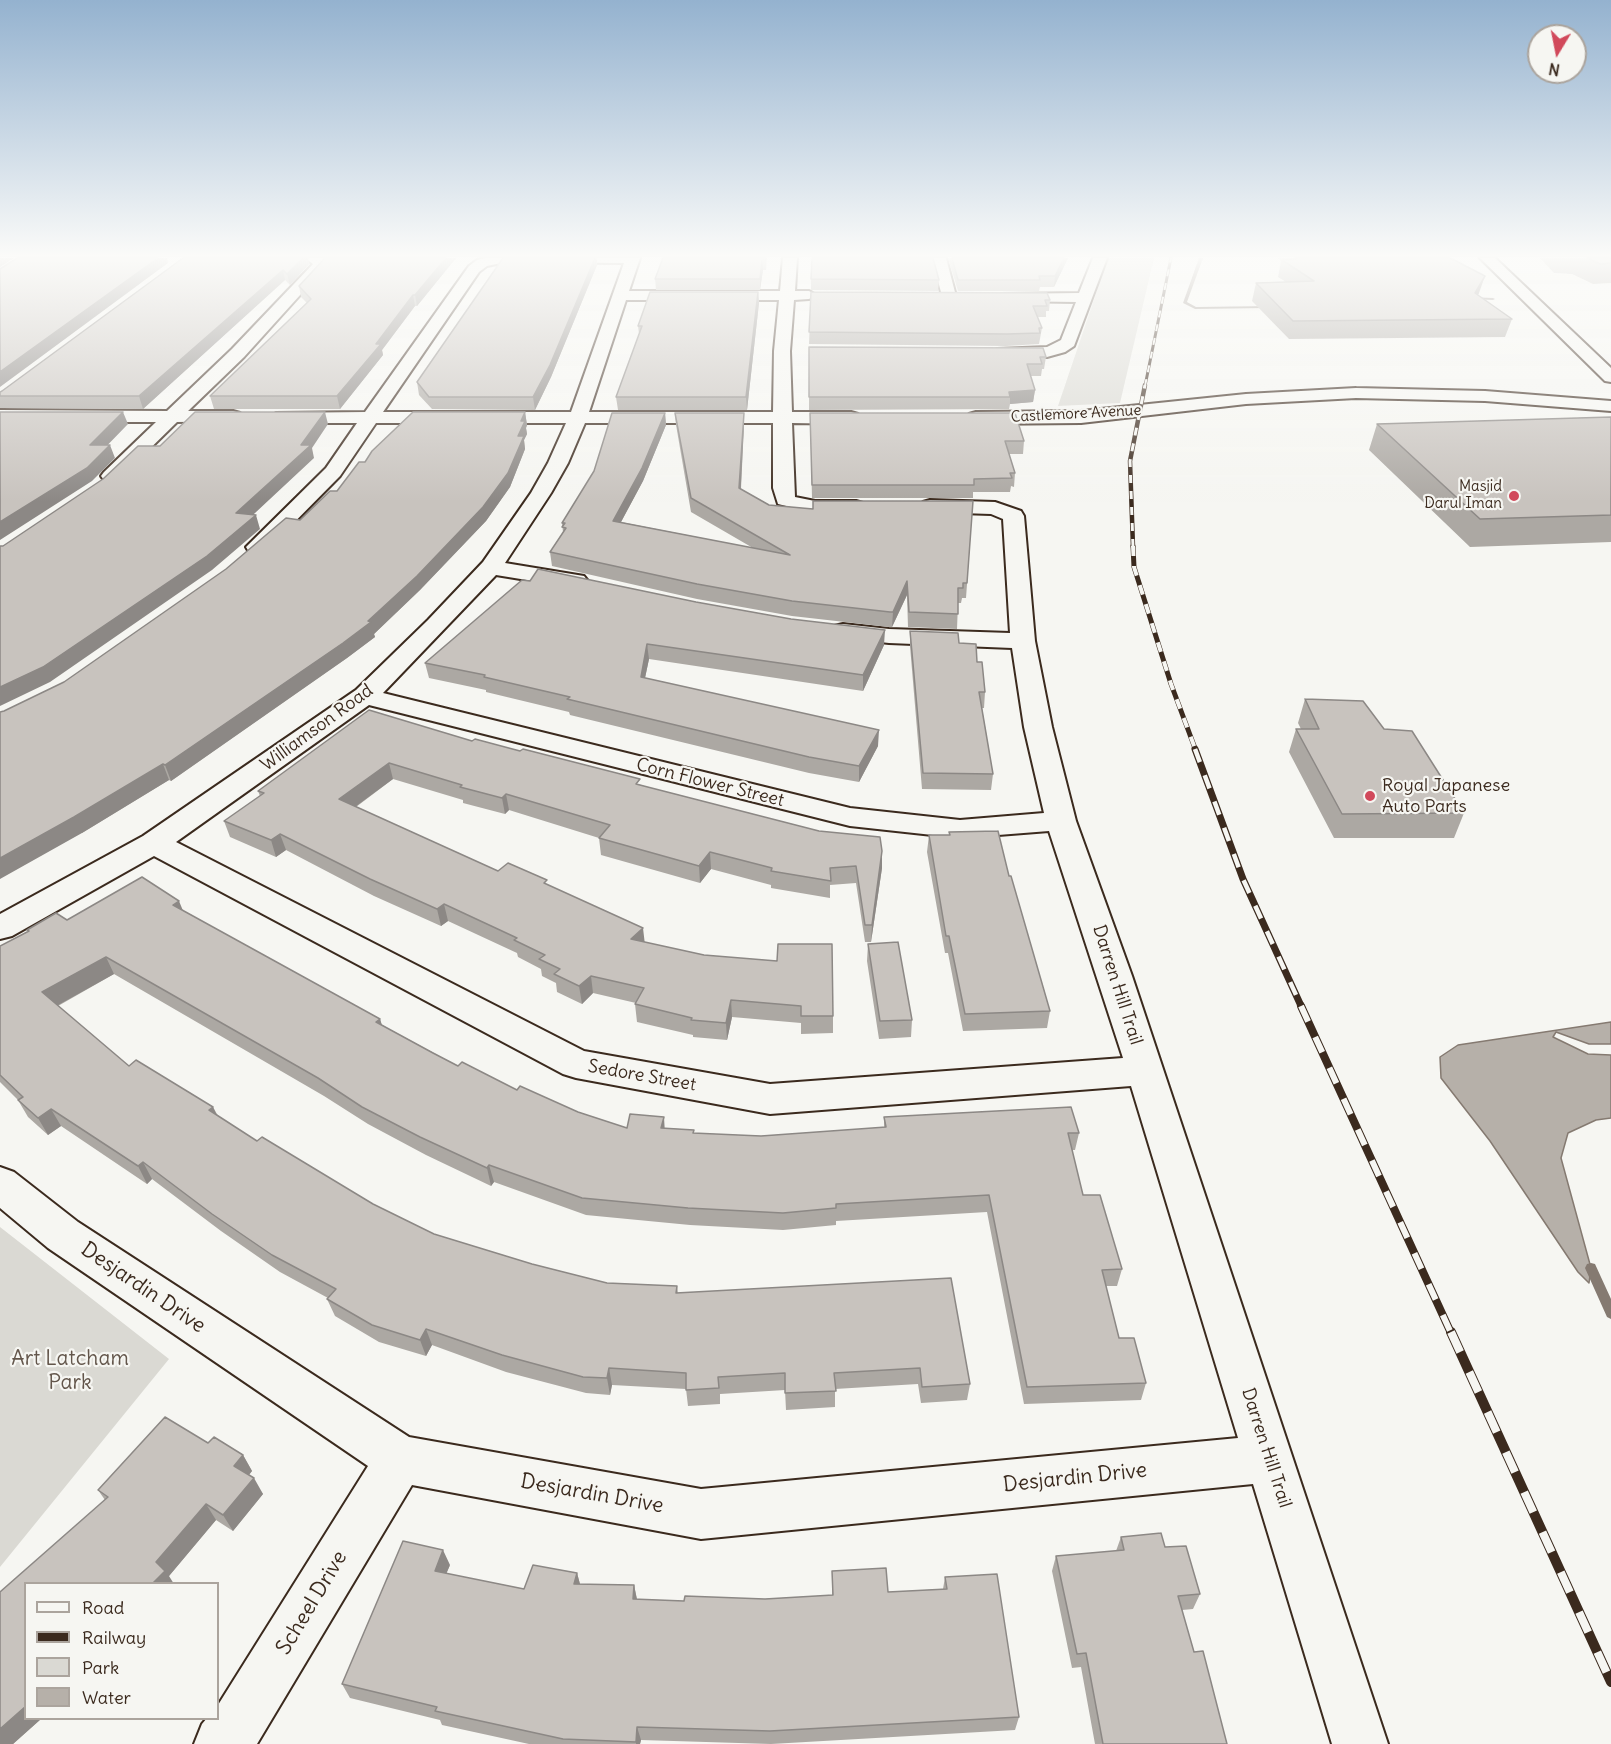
<!DOCTYPE html>
<style>
body{margin:0}
#map{position:relative;width:1611px;height:1744px;overflow:hidden;background:#f6f6f2;font-family:Delius,sans-serif}
canvas{display:block}
.legend{position:absolute;left:24px;top:1582px;width:195px;height:138px;box-sizing:border-box;background:#f6f6f2;border:2px solid #aba49d;margin:0;padding:8px 10px;list-style:none;font-size:18px;color:#3b2a1e}
.legend li{display:flex;align-items:center;gap:12px;height:30px}
.legend b{width:30px;border:2px solid #aba49d}
.north{position:absolute;left:1527px;top:24px;width:60px;height:60px;box-sizing:border-box;background:#f6f6f2;border:2px solid #aba49d;border-radius:50%;rotate:190deg;font-size:16px;font-weight:700;line-height:24px;text-align:center;color:#3b2a1e}
.north::after{content:'';display:block;margin:auto;width:21px;height:27px;background:#d1495b;clip-path:polygon(50% 0,100% 100%,50% 72%,0 100%)}
</style>
<div id="map">
<canvas width="1611" height="1744"></canvas>
<ul class="legend">
<li><b style="height:8px;background:#f6f6f2"></b>Road</li>
<li><b style="height:8px;background:#3b2a1e"></b>Railway</li>
<li><b style="height:16px;background:#dad9d3"></b>Park</li>
<li><b style="height:16px;background:#b6b0a9"></b>Water</li>
</ul>
<div class="north">N</div>
</div>
<script>
const c = document.querySelector('canvas').getContext('2d');
c.lineJoin = 'round';
function paint(path, color) {
  c.fillStyle = color;
  c.fill(path, 'evenodd');
}
function shape(rows) {
  const path = new Path2D();
  for (const r of rows) {
    path.moveTo(r[0], r[1]);
    for (let i = 2; i < r.length; i += 2) path.lineTo(r[i], r[i + 1]);
  }
  return path;
}
function strokePath(path, color, width, dash) {
  c.strokeStyle = color;
  c.lineWidth = width;
  c.lineCap = dash ? 'butt' : 'round';
  c.setLineDash(dash || []);
  c.stroke(path);
}
function drawText(font, color, halo, rows, align = 'center') {
  c.font = font + ' Delius,sans-serif';
  c.lineWidth = 4.5;
  c.setLineDash([]);
  c.textBaseline = 'middle';
  c.strokeStyle = halo;
  c.fillStyle = color;
  for (const [text, x, y, turn = 0] of rows) {
    c.save();
    c.translate(x, y);
    c.rotate((+turn || 0) * Math.PI / 180);
    c.textAlign = isNaN(turn) ? turn : align;
    if (halo) c.strokeText(text, 0, 0);
    c.fillText(text, 0, 0);
    c.restore();
  }
}
paint(shape([
 [1108,258,1154,258,1120,403,1058,406],
 [0,1227,169,1359,0,1567]
]), '#dad9d3');
const water = shape([
 [1611,1022,1611,1044,1589,1044,1556,1032,1553,1037,1588,1054,1611,1055,1611,1118,1596,1120,1568,1133,1561,1158,1591,1268,1589,1283,1578,1272,1490,1141,1441,1078,1440,1057,1458,1045,1611,1022]
]);
paint(water, '#b6b0a9');
strokePath(water, '#857a71', 1.5);
paint(shape([
 [1199,258,1203,258,1187,302,1196,307,1269,306,1271,307,1269,308,1195,309,1183,303,1199,258],
 [1469,297,1493,298,1495,299,1493,300,1471,299,1469,297],
 [1591,1263,1595,1264,1611,1299,1611,1319,1607,1317,1585,1268,1587,1264,1591,1263]
]), '#857a71');
const minor = shape([
 [305,258,323,258,329,263,244,357,188,411,233,411,240,413,242,417,240,421,177,422,118,480,111,482,104,480,101,476,104,472,156,422,0,422,0,410,167,411,232,349,313,264,305,258],
 [485,258,640,258,629,291,780,291,783,258,797,258,795,291,809,291,816,295,809,299,794,300,790,351,792,412,851,412,858,414,860,418,858,422,851,424,792,423,795,497,815,501,856,501,863,503,867,507,863,511,856,513,815,513,778,504,773,488,773,423,585,423,568,463,551,493,505,563,584,576,588,581,584,586,576,588,496,575,383,693,850,808,960,820,1044,813,1024,727,1012,648,889,643,843,638,834,636,831,631,834,626,843,624,889,629,1010,633,1003,519,991,514,930,512,923,510,920,506,923,502,930,500,995,502,1021,511,1024,516,1035,641,1052,727,1076,821,1132,976,1388,1744,1332,1744,1253,1484,701,1539,412,1485,257,1744,194,1744,202,1724,207,1718,218,1718,218,1705,368,1466,48,1248,0,1208,0,1167,14,1172,78,1222,409,1437,701,1489,1238,1438,1131,1086,770,1114,576,1078,563,1074,154,856,12,936,0,939,0,914,143,836,356,690,428,620,483,562,531,493,548,463,566,423,376,423,340,476,265,552,257,554,249,552,246,547,326,468,357,423,283,423,276,421,274,417,276,413,365,412,469,266,477,260,485,258],
 [506,262,624,263,571,412,383,412,479,272,487,266,506,262],
 [626,300,779,300,774,351,773,412,589,412,626,300],
 [369,705,850,826,960,838,1049,831,1123,1058,770,1084,584,1051,176,842,369,705],
 [932,258,946,258,956,296,954,299,944,299,942,296,932,258],
 [1093,258,1107,258,1074,346,1065,352,1047,357,997,357,995,353,997,349,1047,347,1061,340,1076,302,1006,301,999,297,1001,294,1079,293,1093,258],
 [1480,258,1495,258,1611,368,1611,382,1605,381,1480,258],
 [1356,388,1485,391,1611,401,1611,411,1485,401,1356,398,1246,404,1081,423,976,424,969,422,967,418,969,414,976,412,1081,411,1246,394,1356,388]
]);
strokePath(minor, '#3b2a1e', 4);
paint(minor, '#f6f6f2');
const railFar5 = shape([
 [1145,386,1171,258]
]);
const railFar4 = shape([
 [1133,547,1130,461,1145,385]
]);
const railFar3 = shape([
 [1133,546,1134,567,1171,684,1196,751]
]);
const railFar2 = shape([
 [1195,749,1243,879,1302,1008]
]);
const railFar1 = shape([
 [1301,1006,1451,1333]
]);
const rail = shape([
 [1451,1332,1611,1682]
]);
strokePath(railFar5, '#3b2a1e', 3);
strokePath(railFar4, '#3b2a1e', 4.5);
strokePath(railFar3, '#3b2a1e', 5);
strokePath(railFar2, '#3b2a1e', 7);
strokePath(railFar1, '#3b2a1e', 8);
strokePath(rail, '#3b2a1e', 10);
strokePath(railFar5, '#f6f6f2', 2, [7]);
strokePath(railFar4, '#f6f6f2', 3, [8]);
strokePath(railFar3, '#f6f6f2', 4, [10]);
strokePath(railFar2, '#f6f6f2', 4.5, [14]);
strokePath(railFar1, '#f6f6f2', 6, [17]);
strokePath(rail, '#f6f6f2', 8, [22]);
paint(shape([
 [183,258,308,258,309,264,290,285,285,280,143,409,0,408,0,392,2,391],
 [325,258,456,258,417,306,415,306,382,350,383,355,340,409,214,409,210,396,307,303,301,297,299,286],
 [503,258,597,258,597,265,551,377,535,410,432,409,419,395,417,382],
 [767,258,766,270,763,270,760,290,656,290,655,279],
 [948,258,1068,258,1054,287,1040,287,1039,291,958,291],
 [1278,258,1450,258,1479,293,1478,295,1512,319,1505,337,1289,339,1252,301,1256,283,1286,282,1278,277,1281,261],
 [1540,258,1611,258,1611,283,1593,284,1572,274,1554,273],
 [811,279,939,280,938,291,811,290],
 [758,292,759,303,747,410,618,410,616,397,639,334,638,326],
 [811,292,1050,300,1049,311,1046,311,1046,317,1037,317,1042,328,1039,344,1006,346,809,344],
 [809,347,1046,357,1044,369,1042,369,1041,376,1030,376,1035,390,1033,402,1010,404,1009,409,809,410],
 [525,412,527,425,526,428,527,434,524,440,525,449,510,487,486,521,420,590,374,634,375,637,347,658,171,781,169,780,82,833,4,711,64,682,300,520,337,491,365,462],
 [665,413,666,425,643,481,621,522,753,548,691,512,676,425,675,413,744,425,741,489,769,505,813,509,973,501,966,598,962,598,961,603,958,603,957,629,908,627,907,595,892,627,889,627,792,616,697,599,552,566,550,552,563,532,562,523],
 [810,413,1024,441,1023,454,1009,454,1015,473,1014,487,1011,486,1010,492,973,492,973,498,812,498],
 [1611,417,1611,542,1470,547,1369,450,1377,424],
 [696,602,884,645,863,691,649,659,645,678,878,746,859,782,809,773,570,715,569,712,486,692,486,690,429,678,425,663],
 [910,631,959,643,977,662,985,692,984,708,982,708,993,774,991,790,922,789,910,646],
 [1305,699,1384,729,1464,813,1454,838,1334,838,1289,752,1296,729,1301,729,1298,723],
 [472,741,641,785,882,868,871,942,865,942,856,883,830,885,830,898,771,888,771,885,711,869,700,883,601,855,599,838,509,810,505,814,463,803,463,800,393,779,356,807,498,871,548,885,645,943,833,1016,833,1033,801,1034,801,1023,732,1017,727,1040,693,1037,693,1035,637,1022,635,1004,636,1003,593,993,582,1004,557,992,556,983,542,976,541,969,518,957,517,953,448,921,441,926,374,896,286,850,276,857,230,837,224,821,260,796,258,791],
 [949,832,1009,876,1050,1011,1047,1028,963,1031,948,953,945,953,927,852,929,835,949,835],
 [183,911,380,1019,382,1025,458,1066,517,1090,578,1112,627,1128,665,1128,694,1130,694,1133,761,1136,884,1128,884,1117,1079,1133,1075,1150,1072,1150,1083,1195,1122,1269,1117,1286,1106,1286,1119,1338,1146,1383,1141,1400,1024,1404,987,1212,836,1221,836,1225,783,1230,690,1225,586,1215,494,1182,491,1186,426,1155,368,1124,324,1096,114,974,58,1006,129,1066,213,1107,218,1116,257,1141,373,1204,434,1234,532,1264,607,1283,677,1286,678,1293,951,1278,970,1384,967,1400,921,1403,918,1384,835,1389,835,1407,786,1410,785,1390,720,1394,720,1404,688,1406,686,1389,612,1385,610,1395,586,1393,506,1372,432,1345,426,1356,379,1342,335,1316,327,1299,328,1298,280,1272,221,1231,152,1179,147,1184,61,1126,48,1135,28,1117,18,1100,0,1082,0,946,28,932,27,930,67,920],
 [868,944,912,1020,911,1037,879,1039,867,961],
 [208,1443,243,1455,252,1471,249,1475,263,1494,233,1531,216,1520,169,1576,26,1719,41,1719,13,1744,0,1744,105,1500,98,1490],
 [1121,1537,1165,1547,1200,1594,1193,1609,1182,1610,1194,1652,1227,1744,1095,1744,1081,1667,1072,1668,1052,1571,1056,1556,1116,1551],
 [450,1565,446,1574,524,1589,577,1573,580,1584,634,1585,637,1599,684,1601,765,1599,832,1595,832,1571,888,1592,943,1589,945,1577,1019,1717,1015,1730,771,1744,641,1740,640,1744,529,1744,442,1725,440,1720,350,1698,342,1684]
]), '#aca8a3');
paint(shape([
 [0,258,14,258,0,267],
 [150,258,167,258,168,263,0,387,0,372],
 [303,258,308,258,309,264,290,285,287,274],
 [446,258,456,258,417,306,415,295],
 [595,258,597,258,597,265,551,377,535,410,533,397],
 [1064,258,1068,258,1054,287,1055,276],
 [762,260,763,270,760,290,760,279],
 [283,270,285,280,143,409,139,396],
 [1485,276,1479,293,1469,310,1475,293],
 [758,292,759,303,747,410,746,397],
 [413,295,415,306,382,350,383,355,340,409,337,396],
 [1035,390,1033,402,1010,404,1010,397,1009,392],
 [123,412,128,424,95,458,90,445],
 [325,412,328,424,312,448,314,458,240,527,236,513,301,445],
 [525,412,527,425,526,428,527,434,524,440,525,449,510,487,486,521,420,590,374,634,375,637,347,658,171,781,165,765,368,621,518,436,521,421],
 [665,413,666,425,643,481,614,535,613,521],
 [744,413,744,425,740,502,739,488],
 [110,445,115,458,92,481,0,540,0,522],
 [256,515,260,529,212,570,50,682,0,706,0,687],
 [907,581,907,595,892,627,893,612],
 [885,630,884,645,863,691,863,675],
 [647,644,649,659,642,692,641,677],
 [879,730,878,746,859,782,859,766],
 [389,763,393,779,344,815,339,799],
 [163,764,169,780,82,833,0,879,0,858],
 [506,794,509,810,505,814,502,798],
 [280,834,286,850,276,857,271,840],
 [882,851,882,868,871,942,872,925],
 [710,852,711,869,700,883,699,866],
 [179,901,186,918,173,905],
 [444,904,448,921,441,926,437,909],
 [643,928,645,945,631,939],
 [106,957,114,974,51,1009,42,992],
 [591,976,593,993,582,1004,579,986],
 [731,1000,732,1017,727,1040,726,1023],
 [380,1019,385,1036,376,1022],
 [213,1107,221,1124,209,1110],
 [51,1109,61,1126,48,1135,38,1118],
 [664,1117,665,1134,661,1128],
 [143,1162,152,1179,147,1184,138,1166],
 [489,1165,494,1182,491,1186,487,1168],
 [426,1329,432,1345,426,1356,420,1340],
 [609,1368,612,1385,610,1395,607,1378],
 [243,1455,252,1471,243,1482,234,1466],
 [254,1478,263,1494,233,1531,223,1515],
 [206,1504,216,1520,169,1576,174,1584,152,1584,156,1562],
 [443,1550,450,1565,441,1586,435,1571],
 [577,1573,581,1588,574,1584],
 [634,1585,637,1600,633,1599],
 [26,1706,26,1719,41,1719,13,1744,0,1744,0,1729],
 [637,1727,641,1740,640,1744,636,1744,636,1742]
]), '#8c8885');
const building = shape([
 [17,258,158,258,0,372,0,269,17,258],
 [183,258,303,258,287,274,283,270,139,396,0,396,0,392,2,391,183,258],
 [325,258,446,258,415,295,413,295,376,344,381,344,337,396,210,396,311,299,299,286,325,258],
 [503,258,595,258,550,365,533,397,429,397,417,382,503,258],
 [663,258,766,258,766,260,762,260,760,279,655,279,663,258],
 [812,258,933,258,939,280,811,279,812,258],
 [952,258,1064,258,1055,276,1039,276,1040,280,958,280,952,258],
 [1295,258,1450,258,1485,276,1475,293,1512,319,1293,321,1256,283,1314,281,1282,260,1297,259,1295,258],
 [1587,258,1611,258,1611,263,1600,264,1587,258],
 [650,292,758,292,746,397,616,397,642,326,638,326,650,292],
 [811,292,1047,293,1050,300,1045,300,1047,306,1033,306,1042,328,1039,328,1040,333,1007,334,809,332,811,292],
 [809,347,1043,348,1046,357,1040,357,1042,364,1027,364,1035,390,1009,392,1010,397,809,397,809,347],
 [0,412,123,412,90,445,110,445,87,468,0,522,0,412],
 [195,412,325,412,301,445,311,445,236,513,256,515,207,556,43,667,0,687,0,546,3,546,103,479,138,446,160,446,195,412],
 [413,412,525,412,521,421,525,421,518,436,524,436,508,473,483,507,417,576,368,621,371,622,343,643,165,765,163,764,74,817,0,858,0,712,4,711,64,682,226,569,286,518,300,520,330,491,337,491,359,462,365,462,372,451,413,412],
 [612,413,665,413,642,468,613,521,790,555,691,498,675,413,744,413,739,488,769,505,813,509,813,501,973,501,967,583,963,583,963,588,958,588,958,614,909,612,907,581,893,612,890,612,792,601,697,584,550,552,566,528,562,527,565,523,562,523,594,471,612,413],
 [810,413,1015,413,1024,441,1005,441,1015,473,1010,473,1012,478,974,479,974,485,812,485,810,413],
 [1611,417,1611,515,1480,519,1377,424,1611,417],
 [538,569,696,602,791,619,885,630,863,675,647,644,641,677,879,730,859,766,809,757,567,699,570,697,484,677,485,675,425,663,522,580,530,581,538,569],
 [910,631,958,633,959,643,976,644,977,662,982,662,985,692,979,692,993,774,923,773,910,631],
 [1305,699,1363,701,1384,729,1412,731,1464,813,1342,814,1296,729,1319,729,1305,699],
 [369,710,472,741,475,739,520,751,523,749,640,779,636,784,819,831,880,837,882,851,872,925,865,925,856,866,830,868,831,881,771,871,772,868,710,852,699,866,599,838,610,825,506,794,502,798,460,787,462,785,389,763,339,799,498,871,508,863,547,880,544,883,643,928,631,939,704,955,777,961,778,944,832,944,833,1016,801,1016,801,1006,731,1000,726,1023,691,1020,692,1018,635,1004,644,988,591,976,579,986,554,974,560,969,539,959,545,955,514,940,517,938,444,904,437,909,370,879,280,834,271,840,224,821,264,793,258,791,369,710],
 [998,831,1009,876,1011,876,1050,1011,965,1014,949,936,946,936,929,835,950,835,949,832,998,831],
 [142,877,179,901,173,905,380,1019,376,1022,433,1053,458,1066,462,1062,517,1090,520,1086,578,1112,627,1128,630,1114,664,1117,661,1128,694,1130,693,1133,761,1136,886,1127,884,1117,1071,1107,1079,1133,1068,1133,1083,1195,1100,1195,1122,1269,1102,1270,1119,1338,1134,1338,1146,1383,1027,1387,989,1195,836,1204,836,1208,783,1213,688,1208,582,1198,489,1165,487,1168,420,1137,362,1107,318,1078,106,957,42,992,129,1066,136,1060,213,1107,209,1110,257,1141,262,1137,373,1204,434,1234,532,1264,607,1283,677,1286,676,1293,951,1278,970,1384,922,1387,920,1368,834,1373,836,1391,785,1393,785,1373,718,1377,719,1388,686,1390,686,1373,609,1368,607,1378,583,1377,502,1355,426,1329,420,1340,372,1325,327,1299,336,1289,272,1255,212,1214,143,1162,138,1166,51,1109,38,1118,18,1100,23,1097,0,1075,0,946,29,931,27,930,56,913,67,920,142,877],
 [898,942,912,1020,880,1021,868,944,898,942],
 [165,1417,208,1443,214,1437,243,1455,234,1466,254,1478,223,1515,206,1504,156,1562,165,1571,152,1584,26,1584,26,1706,0,1729,0,1592,108,1497,98,1490,165,1417],
 [1161,1533,1165,1547,1186,1546,1200,1594,1178,1596,1194,1652,1203,1651,1227,1744,1103,1744,1086,1653,1077,1654,1056,1556,1124,1550,1121,1537,1161,1533],
 [403,1541,443,1550,435,1571,524,1589,533,1565,577,1573,574,1584,634,1585,633,1599,684,1601,685,1596,765,1599,833,1595,832,1571,886,1568,888,1592,947,1589,945,1577,997,1574,1019,1717,770,1731,637,1727,636,1742,563,1739,435,1711,437,1707,342,1684,403,1541]
]);
paint(building, '#c8c3be');
strokePath(building, '#8c8885', 1.5);
const sky = c.createLinearGradient(0, 0, 0, 502);
sky.addColorStop(0, '#94b2cf');
sky.addColorStop(0.51, '#fbfbf9');
sky.addColorStop(1, '#fbfbf900');
c.fillStyle = sky;
c.fillRect(0, 0, 1611, 502);
for (const [x, y, r, color] of [
 [1514,496,6,"#d1495b"],
 [1370,796,6,"#d1495b"]
]) {
  const dot = new Path2D();
  dot.arc(x, y, r, 0, 2 * Math.PI);
  c.fillStyle = color;
  c.fill(dot);
  strokePath(dot, '#f6f6f2', 2);
}
drawText('15px', '#3b2a1e', '#f6f6f2', [
 ["Castlemore Avenue",1076,414,-3]
]);
drawText('15px', '#3b2a1e', '#f6f6f2', [
 ["Masjid",1502,487],
 ["Darul Iman",1502,504]
], 'right');
drawText('18px', '#3b2a1e', '#f6f6f2', [
 ["Williamson Road",317,728,-36],
 ["Corn Flower Street",710,783,14],
 ["Darren Hill Trail",1117,985,72],
 ["Sedore Street",642,1076,10],
 ["Darren Hill Trail",1266,1448,72]
]);
drawText('18px', '#3b2a1e', '#f6f6f2', [
 ["Royal Japanese",1382,786],
 ["Auto Parts",1382,807]
], 'left');
drawText('21px', '#3b2a1e', '#f6f6f2', [
 ["Desjardin Drive",143,1288,34],
 ["Desjardin Drive",1075,1478,-6],
 ["Desjardin Drive",592,1494,10],
 ["Scheel Drive",312,1603,-59]
]);
drawText('21px', '#63564b', '#f6f6f2', [
 ["Art Latcham",70,1359],
 ["Park",70,1383]
]);
</script>
